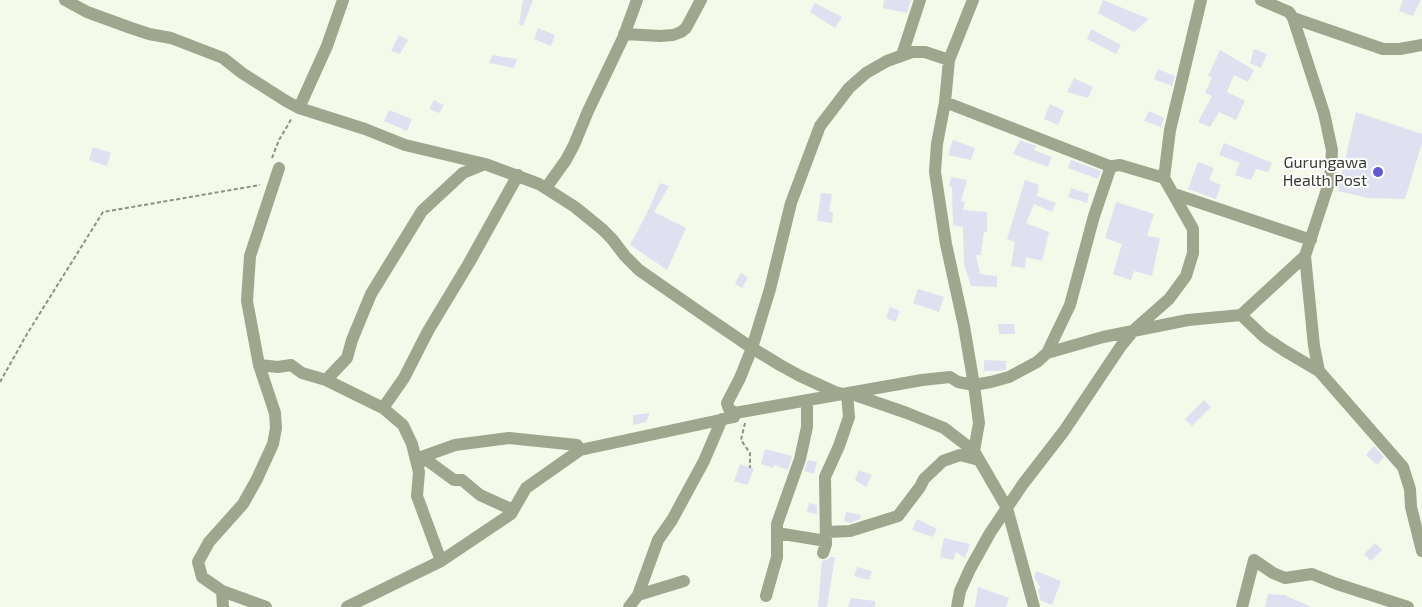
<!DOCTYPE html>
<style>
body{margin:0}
canvas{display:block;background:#f4f9e9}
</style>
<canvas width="1422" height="607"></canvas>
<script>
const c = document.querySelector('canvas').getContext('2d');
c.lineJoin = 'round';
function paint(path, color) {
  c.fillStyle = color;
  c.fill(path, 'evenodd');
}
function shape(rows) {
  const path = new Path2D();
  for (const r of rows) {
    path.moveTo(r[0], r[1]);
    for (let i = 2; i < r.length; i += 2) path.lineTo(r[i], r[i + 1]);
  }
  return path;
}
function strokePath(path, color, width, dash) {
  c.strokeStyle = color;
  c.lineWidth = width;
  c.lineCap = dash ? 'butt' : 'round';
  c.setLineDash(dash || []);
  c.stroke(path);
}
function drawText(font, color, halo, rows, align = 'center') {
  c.font = font + ' "Exo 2",sans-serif';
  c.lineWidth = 4;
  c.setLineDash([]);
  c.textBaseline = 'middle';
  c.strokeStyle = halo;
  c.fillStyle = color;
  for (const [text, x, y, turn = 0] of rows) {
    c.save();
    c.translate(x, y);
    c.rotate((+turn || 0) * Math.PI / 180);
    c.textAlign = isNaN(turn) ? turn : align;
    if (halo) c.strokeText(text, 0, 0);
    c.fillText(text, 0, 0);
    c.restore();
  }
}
paint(shape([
 [523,0,533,0,523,26,519,25],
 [884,0,911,0,907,13,883,8],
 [1103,0,1149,19,1134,32,1098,13],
 [1403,0,1421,0,1413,16,1399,11],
 [815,3,842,17,835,28,810,12],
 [538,28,555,35,551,46,534,39],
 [1091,29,1121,45,1116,54,1087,39],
 [399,35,408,40,400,54,391,51],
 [1254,49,1267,54,1261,68,1250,63],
 [1220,50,1254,70,1248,82,1234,75,1227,92,1245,101,1236,120,1219,112,1210,127,1198,122,1212,96,1205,93,1212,78,1208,76],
 [492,55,517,59,514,68,489,63],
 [1158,69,1175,76,1172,86,1154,79],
 [1074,78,1093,87,1088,98,1067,92],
 [434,100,444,105,439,113,429,109],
 [1050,104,1064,111,1058,125,1044,119],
 [389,110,412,119,407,131,384,121],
 [1149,111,1164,118,1161,127,1144,121],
 [1356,112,1422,134,1422,143,1405,199,1368,198,1338,191],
 [953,140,975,148,971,160,948,155],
 [1020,140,1036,146,1034,150,1052,157,1048,167,1013,154],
 [1224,143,1272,163,1268,172,1256,169,1251,180,1235,175,1240,163,1219,155],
 [93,147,111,153,107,166,89,160],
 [1071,160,1101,171,1098,179,1068,168],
 [1198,162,1214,168,1209,180,1221,185,1216,199,1188,189],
 [951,177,967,180,961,201,965,202,963,210,987,212,987,232,984,232,981,255,976,255,980,274,997,276,997,287,971,286,964,264,963,227,953,225,952,187,949,186],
 [1025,180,1039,185,1037,196,1056,203,1052,212,1034,204,1026,223,1049,232,1042,261,1026,257,1025,268,1011,266,1015,242,1007,239],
 [660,183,669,186,654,212,686,228,667,270,630,245,647,213],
 [1071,188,1089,194,1087,203,1068,197],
 [821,193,832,194,829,211,833,212,832,223,817,221],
 [1116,202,1154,214,1147,236,1160,238,1152,276,1134,271,1131,280,1113,274,1122,244,1105,238],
 [741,272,748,278,742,288,735,284],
 [918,289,944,297,939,312,913,303],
 [890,307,900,311,895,322,886,318],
 [998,324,1014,324,1015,334,999,334],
 [984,360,1006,361,1006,370,999,371,984,371],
 [1204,400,1211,407,1192,426,1185,419],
 [650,413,646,422,633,425,633,415],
 [1374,446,1384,457,1377,465,1366,455],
 [765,449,792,456,788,470,774,465,774,468,761,464],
 [808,460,817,462,814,474,804,471],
 [740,464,754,469,747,485,734,481],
 [859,470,872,475,866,487,855,480],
 [809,503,817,505,817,514,807,512],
 [846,512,861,515,860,519,850,523,844,521],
 [917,519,937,529,933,537,912,530],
 [944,538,970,544,965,558,956,552,953,560,940,557],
 [1375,543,1382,550,1371,561,1364,554],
 [830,557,835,557,827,607,818,607,822,561,828,559],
 [857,567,872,571,869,580,854,576],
 [1036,571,1061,581,1052,605,1041,601,1038,591,1040,587,1034,577],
 [978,587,1009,598,1006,607,975,607],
 [1268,594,1286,595,1286,596,1312,607,1265,607],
 [851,598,875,601,875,607,848,607]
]), '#dfe1f1');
strokePath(shape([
 [272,158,279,140,292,118],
 [0,382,27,334,103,212,260,185],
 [745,423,741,440,750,453,750,468]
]), '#8e9187', 2, [4, 2.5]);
strokePath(shape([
 [65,0,87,12,131,28,149,34,171,38,223,58,242,73,286,101,299,108,365,129,405,145,485,164,539,184,575,207,602,229,612,239,625,256,639,270,708,318,752,348,780,365,800,376,835,392,843,394,922,380,950,377,958,382,974,385,991,382,1009,377,1037,362,1047,353,1103,337,1188,320,1241,315,1305,256],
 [973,0,949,60,945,102,937,144,935,172,946,244,964,326,974,385,979,423,974,451,1007,508,1034,607],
 [1261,0,1289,12,1293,18,1324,113,1332,150,1330,180,1305,256,1314,346,1319,371,1403,467,1410,489,1411,507,1422,551],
 [1293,18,1383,49,1400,49,1422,45],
 [624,34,660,36,673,35,681,32,686,28,701,0],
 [902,55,920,0],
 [945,102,1112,167],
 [299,108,327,46,343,0],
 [546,188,566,160,574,145,588,111,623,38,637,0],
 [1174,194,1311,240],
 [1241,315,1264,337,1285,351,1319,371],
 [1047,353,1070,305,1094,216,1110,169,1113,166,1120,165,1164,178],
 [259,365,278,367,291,365,302,373,326,380,383,408,403,425,412,444,419,472,417,496,441,561],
 [326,380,347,358,352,340,371,294,422,211,463,173,485,164],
 [842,394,735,413,729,409,727,403,740,378,752,348,770,289,791,203,820,126,849,88,866,73,887,61,912,52,925,52,949,60],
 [852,394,907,413,944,428,974,451],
 [383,408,404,378,428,331,469,263,518,175],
 [416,459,455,445,509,438,577,445,580,450],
 [416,459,428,461,454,480,462,480,480,495,513,510],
 [827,532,850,531,898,516,920,487,924,479,943,461,960,455,979,460],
 [777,533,826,541],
 [823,553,826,544,825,477,839,446,849,417,847,394],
 [684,581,638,595,658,540,672,520,704,461,722,419],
 [222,591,223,607],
 [766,596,777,557,777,524,800,459,807,427,807,400],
 [266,607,222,591,202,577,198,562,209,542,243,504,257,479,273,444,276,428,275,413,259,365,247,301,250,256,279,168],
 [347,607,441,561,511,514,526,488,580,450,734,417,735,413],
 [629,607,638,595],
 [957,607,960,591,970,569,990,533,1023,484,1064,431,1121,346,1135,329,1169,299,1186,276,1193,253,1193,229,1164,178,1170,130,1201,0],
 [1242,607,1254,560,1273,573,1285,578,1312,574,1337,584,1408,607]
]), '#9ea68e', 12);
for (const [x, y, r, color] of [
 [1378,172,6,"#605ad3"]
]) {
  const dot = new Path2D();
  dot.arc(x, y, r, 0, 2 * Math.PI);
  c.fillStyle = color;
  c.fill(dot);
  strokePath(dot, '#fff', 2);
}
drawText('16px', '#393b35', '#fff', [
 ["Gurungawa",1367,163],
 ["Health Post",1367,181]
], 'right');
</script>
